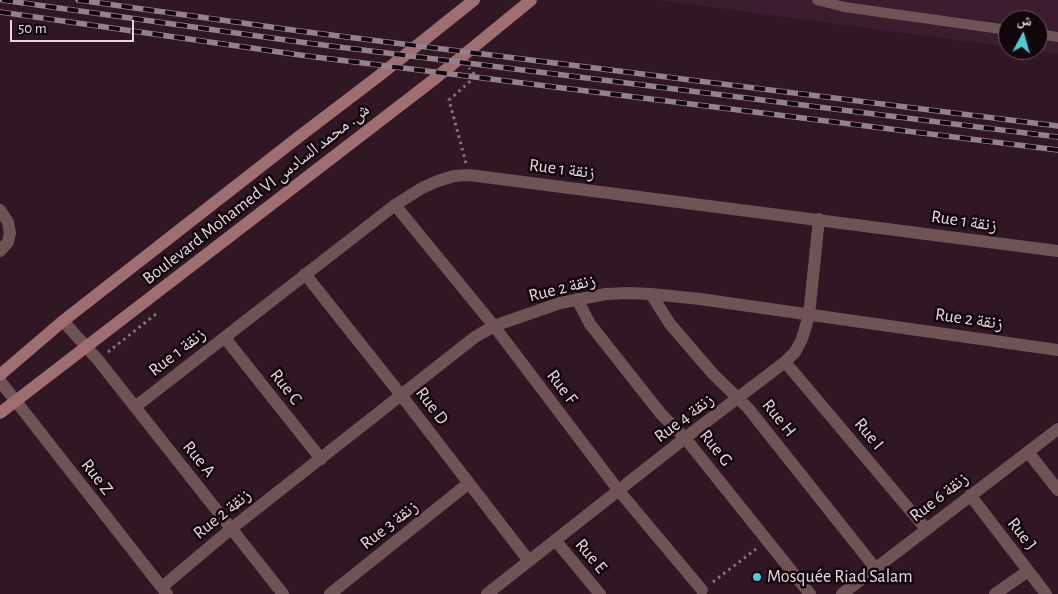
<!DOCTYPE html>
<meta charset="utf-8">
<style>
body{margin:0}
#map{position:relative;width:1058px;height:594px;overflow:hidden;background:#311724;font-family:"Alegreya Sans","Noto Naskh Arabic",sans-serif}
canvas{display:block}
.north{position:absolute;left:998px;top:10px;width:50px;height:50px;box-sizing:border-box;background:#11060c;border:1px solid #675960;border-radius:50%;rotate:6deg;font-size:14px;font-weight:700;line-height:20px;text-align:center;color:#e8d5de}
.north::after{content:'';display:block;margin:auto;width:18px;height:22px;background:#52cbd9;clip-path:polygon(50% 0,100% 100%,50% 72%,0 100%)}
.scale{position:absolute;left:10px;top:20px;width:124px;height:22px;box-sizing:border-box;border:2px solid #e8d5de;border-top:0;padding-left:6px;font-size:15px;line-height:18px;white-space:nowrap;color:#e8d5de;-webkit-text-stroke:4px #11060c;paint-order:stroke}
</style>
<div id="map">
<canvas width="1058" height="594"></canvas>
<div class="north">ش</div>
<div class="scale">50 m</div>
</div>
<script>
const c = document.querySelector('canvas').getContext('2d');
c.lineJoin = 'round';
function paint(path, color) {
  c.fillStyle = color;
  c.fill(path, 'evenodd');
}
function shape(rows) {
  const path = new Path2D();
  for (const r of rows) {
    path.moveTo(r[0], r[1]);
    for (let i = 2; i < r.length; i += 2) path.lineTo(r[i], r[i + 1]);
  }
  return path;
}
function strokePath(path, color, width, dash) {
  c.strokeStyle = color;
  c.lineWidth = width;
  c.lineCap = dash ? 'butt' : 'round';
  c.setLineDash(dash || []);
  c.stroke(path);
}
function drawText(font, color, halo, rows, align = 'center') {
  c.font = font + ' "Alegreya Sans","Noto Naskh Arabic",sans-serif';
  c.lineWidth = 5;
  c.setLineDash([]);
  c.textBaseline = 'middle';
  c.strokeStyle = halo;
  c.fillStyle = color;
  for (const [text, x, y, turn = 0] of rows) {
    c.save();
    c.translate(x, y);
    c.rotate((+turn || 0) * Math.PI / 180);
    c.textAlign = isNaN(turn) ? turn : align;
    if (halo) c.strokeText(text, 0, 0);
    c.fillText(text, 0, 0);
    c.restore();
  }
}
paint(shape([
 [659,0,1058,0,1058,54,1027,50,1038,50,1038,20,1008,20,1008,47]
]), '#3c1d2f');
strokePath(shape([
 [466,163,449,100,476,76,469,68],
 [108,352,156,314],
 [713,582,756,549]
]), '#8b747f', 3, [2.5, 4]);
strokePath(shape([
 [817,0,844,7,1008,30],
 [1038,34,1058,37]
]), '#705354', 10);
strokePath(shape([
 [395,205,494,326,619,491,702,590],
 [0,210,8,222,10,233,8,242,0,251],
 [305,274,401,395,529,561],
 [651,294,670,324,713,374,748,408,876,569],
 [577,299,590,324,661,414,685,438,810,594],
 [63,321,98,360,283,594],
 [225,338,321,459],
 [785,362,926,529],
 [0,381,167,594],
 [135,407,395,205,422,188,438,181,454,176,469,175,1058,251],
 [1028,452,1058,490],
 [970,495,1046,594],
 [555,540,600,594],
 [162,587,232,528,475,337,494,326,560,303,606,294,629,293,651,294,700,299,1058,350],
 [330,594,469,483],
 [487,594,685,438,785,362,795,352,802,339,809,315,819,219],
 [842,594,1058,429],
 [995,594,1028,571]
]), '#705354', 12);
strokePath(shape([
 [0,375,63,321,296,139,380,75,474,0],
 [0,413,432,81,531,0]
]), '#9e6e70', 12);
const rail = shape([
 [2,0,307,43,1058,137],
 [78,0,307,32,1058,126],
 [0,12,307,56,1058,150]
]);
strokePath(rail, '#96808b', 5.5);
strokePath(rail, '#11060c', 4, [11]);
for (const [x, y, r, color] of [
 [757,577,5,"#52cbd9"]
]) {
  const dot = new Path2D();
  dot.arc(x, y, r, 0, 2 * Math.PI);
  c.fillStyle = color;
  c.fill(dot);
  strokePath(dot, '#11060c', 2);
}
drawText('18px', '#e8d5de', '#11060c', [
 ["Rue 1 زنقة",562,169,7],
 ["Boulevard Mohamed VI ش. محمد السادس",256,194,-38],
 ["Rue 1 زنقة",964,221,8],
 ["Rue 2 زنقة",562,288,-14],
 ["Rue 2 زنقة",969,319,8],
 ["Rue 1 زنقة",177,352,-38],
 ["Rue C",286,387,52],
 ["Rue F",562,387,53],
 ["Rue D",432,406,53],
 ["Rue 4 زنقة",684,418,-37],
 ["Rue H",779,418,51],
 ["Rue I",869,434,50],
 ["Rue G",716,448,51],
 ["Rue A",199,459,51],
 ["Rue Z",97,477,52],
 ["Rue 6 زنقة",939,497,-38],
 ["Rue 2 زنقة",222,514,-39],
 ["Rue 3 زنقة",389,525,-38],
 ["Rue J",1022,534,52],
 ["Rue E",591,556,50]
]);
drawText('18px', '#e8d5de', '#11060c', [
 ["Mosquée Riad Salam",767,577]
], 'left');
</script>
